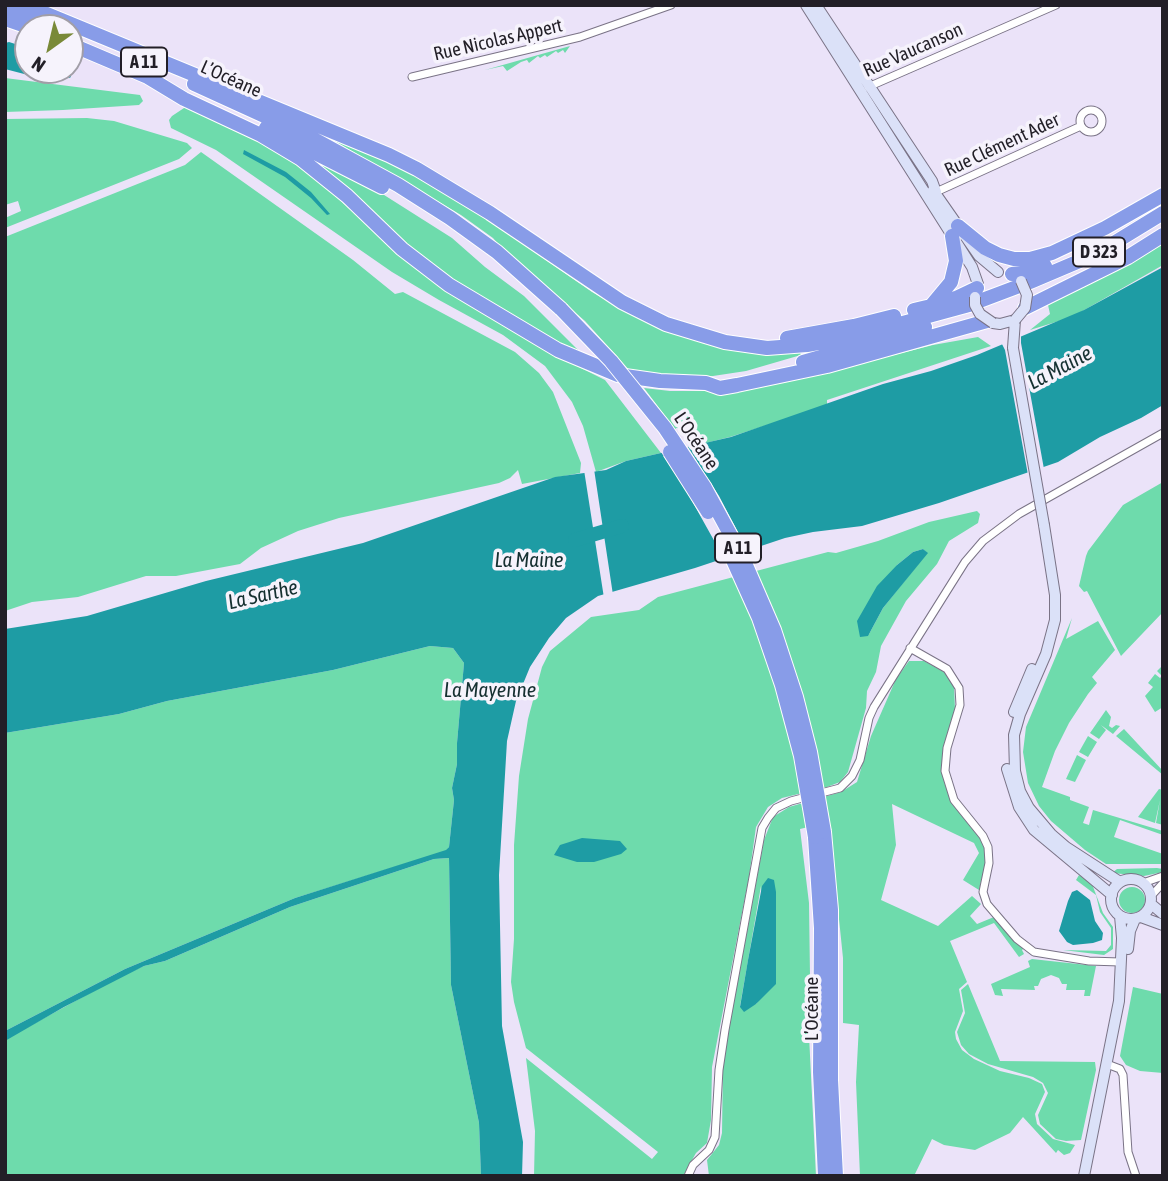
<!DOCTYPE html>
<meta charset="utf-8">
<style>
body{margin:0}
#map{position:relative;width:1168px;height:1181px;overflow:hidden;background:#ebe3f9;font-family:"Asap Condensed",sans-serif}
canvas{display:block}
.frame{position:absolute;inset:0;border:7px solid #221f27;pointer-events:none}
.north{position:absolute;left:14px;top:14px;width:70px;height:70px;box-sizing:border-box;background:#f6f3fc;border:2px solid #a19ea7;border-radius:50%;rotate:214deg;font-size:19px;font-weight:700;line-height:28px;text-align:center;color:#221f27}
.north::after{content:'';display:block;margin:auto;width:24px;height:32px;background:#798938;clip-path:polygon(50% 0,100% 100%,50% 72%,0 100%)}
</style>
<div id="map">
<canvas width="1168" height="1181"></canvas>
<div class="frame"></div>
<div class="north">N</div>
</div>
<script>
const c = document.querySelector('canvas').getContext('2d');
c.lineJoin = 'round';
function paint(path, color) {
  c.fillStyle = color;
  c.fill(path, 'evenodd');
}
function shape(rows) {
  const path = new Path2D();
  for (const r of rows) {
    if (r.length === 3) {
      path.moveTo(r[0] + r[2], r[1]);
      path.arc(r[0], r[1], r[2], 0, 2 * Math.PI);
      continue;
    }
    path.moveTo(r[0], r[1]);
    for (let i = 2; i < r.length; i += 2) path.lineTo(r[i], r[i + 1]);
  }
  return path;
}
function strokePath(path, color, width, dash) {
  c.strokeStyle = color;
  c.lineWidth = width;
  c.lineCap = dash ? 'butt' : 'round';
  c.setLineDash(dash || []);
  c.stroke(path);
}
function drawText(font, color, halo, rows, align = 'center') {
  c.font = font + ' "Asap Condensed",sans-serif';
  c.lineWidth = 7;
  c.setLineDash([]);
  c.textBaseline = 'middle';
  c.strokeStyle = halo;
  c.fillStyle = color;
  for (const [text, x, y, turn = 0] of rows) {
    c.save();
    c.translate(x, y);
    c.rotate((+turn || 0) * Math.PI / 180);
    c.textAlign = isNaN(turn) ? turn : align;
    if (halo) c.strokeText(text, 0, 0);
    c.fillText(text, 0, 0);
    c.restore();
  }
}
paint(shape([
 [570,46,565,53,563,50,558,53,556,51,547,57,545,55,540,58,538,56,529,63,527,60,521,62,507,71,503,66,485,70],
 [5,78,140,95,143,101,139,105,63,110,5,112],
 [187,106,246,133,301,166,428,278,466,303,553,354,605,380,661,453,626,461,596,472,583,426,572,402,545,366,503,335,439,300,392,272,216,150,171,128,169,120,172,116],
 [87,118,114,121,187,143,192,148,179,159,5,228,5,218,21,211,18,201,5,205,5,119],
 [333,140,351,145,405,169,452,195,592,292,625,311,670,332,711,345,749,352,800,352,801,355,746,371,713,376,684,377,631,372,585,321,505,252,493,238,461,215],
 [294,147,362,181,452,238,485,267,524,296,586,358,447,278,418,255],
 [201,152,353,260,395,294,403,292,515,352,539,373,553,392,581,463,580,473,522,484,518,470,510,478,499,483,339,518,298,531,261,548,240,564,176,576,146,576,78,597,32,602,5,611,5,237,185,165],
 [1163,242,1163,265,1072,317,1030,330,1050,314,1048,305,1129,263],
 [978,337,991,346,827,400,827,405,792,417,730,437,689,447,686,439,696,428,689,420,675,429,644,388,670,391,708,391,827,372,933,345],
 [1163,482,1163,612,1121,656,1087,591,1084,592,1079,586,1086,556,1088,551,1123,505],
 [977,511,980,514,978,523,949,541,937,564,906,601,881,646,876,672,867,691,866,708,848,772,840,782,827,787,782,798,768,807,756,827,749,877,712,1067,711,1120,707,1143,696,1153,683,1176,534,1176,535,1131,526,1058,652,1159,658,1152,526,1048,514,1002,511,982,514,939,514,845,519,776,528,719,542,667,550,651,591,617,639,610,658,597,828,552,836,553,878,541,929,522],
 [923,549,927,553,883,608,868,636,897,565,913,552],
 [1072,618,1066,639,1098,621,1115,650,1092,677,1097,683,1088,694,1069,723,1055,751,1042,787,1070,797,1070,800,1089,807,1083,823,1089,825,1093,810,1163,831,1163,835,1120,820,1114,837,1163,854,1163,864,1106,864,1085,850,1051,821,1039,806,1028,783,1023,752,1026,727],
 [430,646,453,648,464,663,457,743,457,764,452,788,454,800,449,847,446,851,295,898,125,969,5,1031,5,733,119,714,167,701,333,670],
 [909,661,924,661,944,672,954,685,955,709,942,758,945,785,955,806,980,838,986,853,985,865,979,890,963,880,979,853,974,843,892,804,896,845,881,900,938,926,972,896,981,904,970,916,977,924,994,917,1011,938,1024,948,1022,950,1024,954,1019,957,994,923,950,941,967,982,959,989,963,1011,955,1032,956,1039,962,1050,974,1059,1000,1071,1029,1078,1042,1084,1045,1092,1035,1114,1037,1124,1053,1139,1075,1145,1070,1153,1064,1155,1058,1150,1056,1153,1023,1117,1010,1133,975,1150,944,1145,932,1139,914,1176,860,1176,856,1082,859,1025,843,1023,843,958,829,822,800,829,809,903,810,976,807,995,816,1176,709,1176,707,1160,719,1145,722,1133,723,1061,764,840,773,817,789,807,841,792,857,782,871,736,896,679],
 [761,886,768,989,756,1004,740,1006],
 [1163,665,1163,707,1155,712,1145,696,1153,687,1148,683,1155,674,1160,678,1162,676,1157,671],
 [1106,710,1111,717,1109,726,1112,728,1116,725,1120,726,1113,734,1101,725,1106,730,1099,739,1090,733],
 [1124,729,1163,771,1163,775,1116,736],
 [1088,736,1097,742,1088,757,1079,752],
 [1077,755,1086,760,1075,782,1066,779],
 [1159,789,1163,790,1163,825,1156,823,1160,800,1155,823,1138,817],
 [449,858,451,985,479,1123,481,1176,5,1176,6,1039,121,976,144,966,165,961,290,907,434,859],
 [1157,868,1163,869,1163,872,1144,876,1112,873,1117,869],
 [1079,875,1092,884,1103,913,1113,927,1113,949,1104,955,1063,950,1106,951,1111,945,1111,928,1100,912,1096,895,1076,880],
 [1132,900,13],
 [1032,959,1096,966,1090,996,1084,996,1085,990,1066,990,1067,984,1062,984,1059,978,1051,975,1041,979,1038,986,1034,986,1035,990,1001,989,1003,996,995,995,991,984,1030,967,1028,961],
 [968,984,1000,1061,1095,1062,1096,1070,1081,1140,1066,1141,1056,1139,1040,1124,1038,1115,1048,1093,1043,1083,1033,1077,988,1064,969,1054,961,1045,957,1032,965,1013,961,990],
 [1133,987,1163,994,1163,1073,1140,1071,1126,1065,1120,1056]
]), '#6edbac');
paint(shape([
 [9,42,28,48,28,70,65,70,71,76,70,78,64,75,28,75,5,69,5,43],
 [244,150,286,172,311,192,330,214,327,215,311,198,285,177,243,154],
 [1163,267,1163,405,1141,418,1100,437,1058,462,939,503,862,526,813,532,785,538,695,568,598,596,566,618,549,638,530,667,516,701,507,741,499,875,502,1026,523,1142,522,1176,481,1176,479,1123,451,985,449,858,434,859,290,907,165,961,144,966,64,1007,5,1041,5,1031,125,969,295,898,446,850,449,847,454,800,452,788,457,764,457,743,464,663,453,648,430,646,333,670,167,701,119,714,5,733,5,629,87,616,206,581,363,543,555,477,606,470,626,461,731,437,883,384,931,371,977,355,1084,310],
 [923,549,928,553,883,608,868,636,860,637,857,621,877,586,897,565,913,552],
 [582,838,620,841,627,849,621,854,594,862,577,862,554,855,560,845],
 [768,878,774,880,776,892,776,984,756,1004,744,1012,740,1007,748,960,762,886],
 [1077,890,1090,900,1095,921,1103,933,1102,940,1093,943,1073,945,1067,942,1059,931,1068,901,1072,892]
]), '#1e9ca4');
paint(shape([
 [1021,332,1021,343,1044,469,1028,475,1005,350,1000,340],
 [686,444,719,496,750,555,726,562,687,492,659,449],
 [594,469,613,595,604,598,584,470]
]), '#ebe3f9');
strokePath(shape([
 [575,540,622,526]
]), '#1e9ca4', 14);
const street = shape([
 [412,77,580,37,671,5],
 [868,87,1056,5],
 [1091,121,11],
 [936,192,1081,126],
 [910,648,947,669,959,688,960,705,947,748,945,771,954,800,983,836,988,847,989,863,983,892,987,904,1017,939,1034,952,1089,961,1120,962],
 [1143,883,1163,876],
 [1151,896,1163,883],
 [1107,1064,1120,1069,1123,1075,1128,1152,1136,1176],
 [688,1176,693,1165,709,1150,715,1137,719,1070,725,1030,762,828,768,818,776,808,791,801,840,788,852,776,860,760,869,718,874,707,965,562,983,541,1019,514,1163,433]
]);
const secondary = shape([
 [806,5,972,267,978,284],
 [816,5,932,181,936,192],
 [933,190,979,256,998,272],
 [993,323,1000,324,1015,320,1013,348],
 [1044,525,1055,595,1055,620,1046,654,1020,714,1014,735,1015,771,1020,791,1029,808,1051,834,1066,847,1120,882],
 [1014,712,1032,669],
 [1007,769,1019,807,1034,830,1112,895],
 [1131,899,20],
 [1151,904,1163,914],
 [1141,917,1163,925],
 [1128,949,1130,931,1135,919],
 [1084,1176,1119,1001,1122,938,1120,916]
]);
const highway = shape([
 [5,5,34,15],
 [25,5,389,155,417,169,490,213,622,302,666,324,725,342,767,348,807,345,855,336,969,305,1030,282,1096,254,1163,213],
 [5,19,31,28],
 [70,44,155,80],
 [146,76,184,99,261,135,301,159,347,196,402,249,449,285,558,350,618,375,660,381,706,383,720,388,737,385,827,366,987,321],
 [194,84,308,136,398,185,450,218,497,252,561,309],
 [266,128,382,187],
 [958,226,985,248,999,255,1014,259,1030,259,1052,253,1105,228,1163,195],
 [1012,274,1030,272,1045,266],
 [933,305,956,298,977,288],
 [1025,308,1128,257,1163,235],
 [914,310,931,306,951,282,956,261,952,236],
 [787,338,854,326,894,316],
 [803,362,925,327],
 [824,832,831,910,831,1080,836,1176],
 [815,837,821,928,820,1072,825,1176]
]);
strokePath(street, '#7a7386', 9);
strokePath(secondary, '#7a7386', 12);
strokePath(highway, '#fff', 16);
strokePath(street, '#fff', 7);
strokePath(secondary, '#dbe1f8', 10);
strokePath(highway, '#889ce8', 14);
const secondaryBridge = shape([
 [975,297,975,305,980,314,993,323],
 [1015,320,1025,308,1027,295,1021,281],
 [1013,348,1044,525]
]);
const highwayBridge = shape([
 [561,309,611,361,665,428,705,488,742,556,774,630,796,697,810,752,824,832],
 [670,452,708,512],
 [732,558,759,618,782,685,801,756,815,837]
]);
strokePath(secondaryBridge, '#7a7386', 12, []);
strokePath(highwayBridge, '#fff', 16, []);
strokePath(secondaryBridge, '#dbe1f8', 10);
strokePath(highwayBridge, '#889ce8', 14);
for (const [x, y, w] of [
 [144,62,46],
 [1099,252,52],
 [738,548,46]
]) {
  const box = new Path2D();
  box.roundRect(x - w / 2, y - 14.5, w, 29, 5);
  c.fillStyle = '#f6f3fc';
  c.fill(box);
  strokePath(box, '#221f27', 2);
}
drawText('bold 18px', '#221f27', null, [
 ["A 11",144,62],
 ["D 323",1099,252],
 ["A 11",738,548]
]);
drawText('19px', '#221f27', '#f6f3fc', [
 ["Rue Nicolas Appert",498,40,-13],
 ["Rue Vaucanson",913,50,-24],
 ["L’Océane",231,79,24],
 ["Rue Clément Ader",1002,145,-25],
 ["L’Océane",696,441,56],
 ["L’Océane",812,1009,-90]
]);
drawText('italic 21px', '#163031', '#f6f3fc', [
 ["La Maine",1060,368,-28],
 ["La Maine",529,560],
 ["La Sarthe",263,595,-13],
 ["La Mayenne",490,690]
]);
</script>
